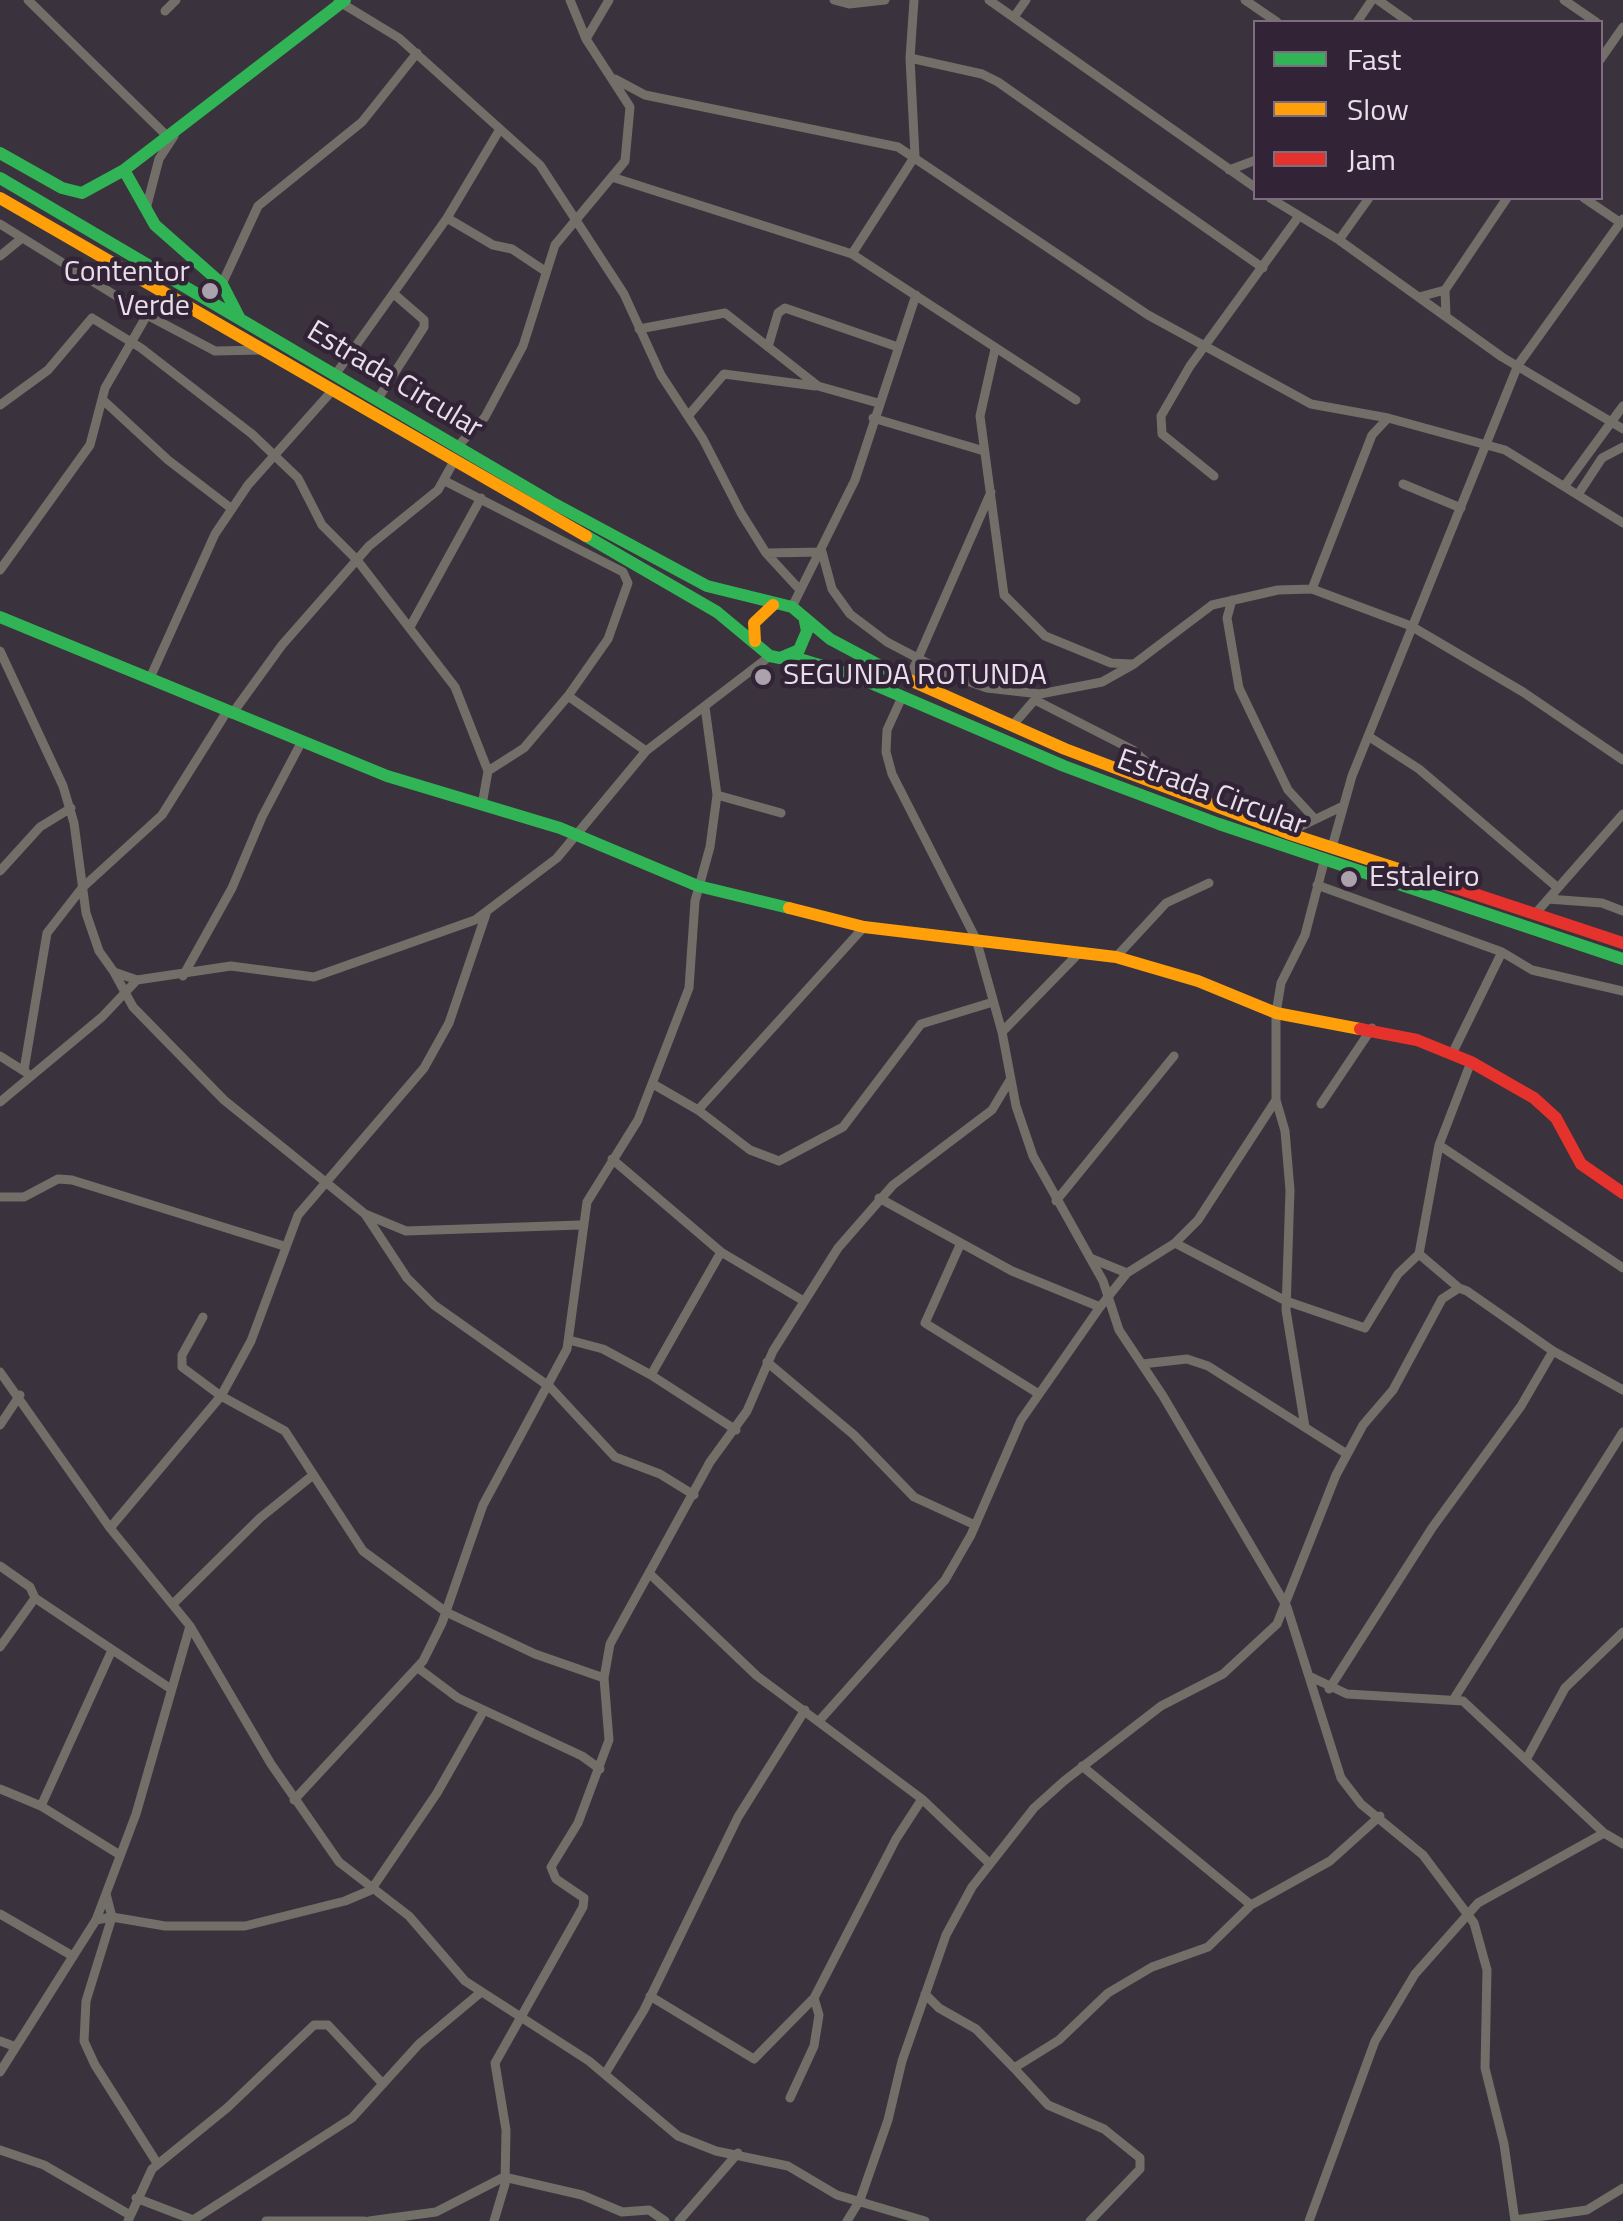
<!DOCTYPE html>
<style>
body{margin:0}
#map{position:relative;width:1623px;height:2221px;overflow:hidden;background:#3a323c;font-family:"Titillium Web",sans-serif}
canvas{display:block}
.legend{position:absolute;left:1253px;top:20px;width:350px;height:180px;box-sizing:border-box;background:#332336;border:2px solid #7c6e7e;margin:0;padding:12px 18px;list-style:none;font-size:30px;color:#e9dfeb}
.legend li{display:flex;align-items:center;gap:20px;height:50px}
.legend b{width:50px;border:2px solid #7c6e7e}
</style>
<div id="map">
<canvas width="1623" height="2221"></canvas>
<ul class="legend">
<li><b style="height:12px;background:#30b455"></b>Fast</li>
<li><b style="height:12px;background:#ff9f0a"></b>Slow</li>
<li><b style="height:12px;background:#e5322d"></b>Jam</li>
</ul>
</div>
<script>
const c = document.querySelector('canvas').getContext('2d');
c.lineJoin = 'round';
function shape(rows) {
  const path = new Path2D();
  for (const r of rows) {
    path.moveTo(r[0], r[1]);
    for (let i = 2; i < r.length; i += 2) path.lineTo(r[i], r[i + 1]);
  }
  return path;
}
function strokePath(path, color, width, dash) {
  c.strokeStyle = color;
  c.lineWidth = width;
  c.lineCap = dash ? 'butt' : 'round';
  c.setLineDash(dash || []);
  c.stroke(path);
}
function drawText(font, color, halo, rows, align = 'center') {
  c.font = font + ' "Titillium Web",sans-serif';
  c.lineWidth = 9;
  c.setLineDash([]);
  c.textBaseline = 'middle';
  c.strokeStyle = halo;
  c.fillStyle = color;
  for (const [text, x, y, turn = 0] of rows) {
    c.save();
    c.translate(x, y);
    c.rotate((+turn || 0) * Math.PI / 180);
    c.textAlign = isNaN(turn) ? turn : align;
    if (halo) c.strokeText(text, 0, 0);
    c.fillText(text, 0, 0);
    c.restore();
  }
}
strokePath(shape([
 [28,0,166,135],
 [570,0,586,39],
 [834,0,849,4,885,0],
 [989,0,1256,188],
 [1245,0,1277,22],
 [1378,0,1409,22],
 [1564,0,1596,22],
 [338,1,399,38,540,165,624,294,661,375,703,439,741,513,766,553,800,590],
 [165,11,176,0],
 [1014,17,1026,0],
 [1357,22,1372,0],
 [910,58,982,74,998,82,1263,268],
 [1600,60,1623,27],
 [615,79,645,95,898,147,1148,315,1311,404,1388,418,1505,450,1623,523],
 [1229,170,1256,160],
 [615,178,852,254,1076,400],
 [1270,198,1339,240,1502,357,1623,429],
 [1584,198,1621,223],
 [146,209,159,159,174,136],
 [447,218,493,245,512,249,545,271],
 [0,224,147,315,215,351,262,350],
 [1339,240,1369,198],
 [852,254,915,156,910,58,914,0],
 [0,256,22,238],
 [222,284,258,206,362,122,417,53],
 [1419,297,1445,290],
 [1446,316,1445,290,1507,198],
 [639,329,725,313,818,386,878,403],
 [768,347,778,313,785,308,895,346],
 [995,349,980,416,1004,595,1045,636,1111,663,1132,664],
 [335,375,447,218,500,129],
 [103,400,168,460,232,509],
 [377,400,424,327,424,320,394,294],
 [0,405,48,370,92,318,141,348,252,434,298,478,322,525,357,560,455,687,488,771,482,805],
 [688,416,724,374,815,386],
 [873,418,984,451],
 [457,447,485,417,523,346,555,245,625,161,630,107,586,39,609,0],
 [1214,476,1162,434,1161,416,1190,366,1299,216],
 [445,481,623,572,628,583,608,639,568,696,524,748,488,771],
 [1403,484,1461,508],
 [1566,484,1623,406],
 [1579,493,1602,458,1623,447],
 [766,553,822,552,832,589,850,614,887,642,950,675,987,688,1040,694,1102,682,1134,664,1212,605,1278,590,1312,589,1411,626,1523,692,1623,760],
 [0,570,90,445,105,388,147,315],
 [1312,589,1372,435,1388,418],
 [1232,600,1227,618,1239,688,1288,790,1313,817],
 [792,607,855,480,916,295],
 [410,627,481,498],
 [0,651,63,786,74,823,86,913,99,951,114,972,137,980],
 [150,678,215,534,248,485,331,392],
 [908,681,991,492],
 [568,696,646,751],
 [902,697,887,730,886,752,892,774,976,939,1002,1032,1016,1106,1033,1156,1103,1281,1119,1330,1163,1396,1287,1607,1341,1778,1361,1804,1423,1855,1474,1923,1487,1970,1485,2068,1504,2144,1515,2221],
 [1035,700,1133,750,1174,787],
 [232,714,282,645,369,546,438,490,453,463],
 [1012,726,1038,696],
 [1368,736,1419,769,1558,888],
 [717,795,781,813],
 [1287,833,1341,807],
 [1332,847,1352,776,1518,365,1623,219],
 [0,871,40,827,71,808],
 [1317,885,1502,952,1532,970,1623,991],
 [1548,899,1602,903,1623,911],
 [1535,914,1623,814],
 [1116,957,1166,903,1209,883],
 [114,972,133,1007,224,1100,365,1214,407,1278,434,1305,550,1387,615,1457,660,1474,694,1495],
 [183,976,232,888,262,817,302,741],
 [1002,1032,1080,952],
 [1452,1054,1502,952],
 [0,1056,27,1073],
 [24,1070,47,933,82,888,162,815,226,713],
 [653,1084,698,1110,750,1150,779,1161,843,1127,921,1024,993,1002],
 [0,1102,102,1017,137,980,231,966,314,977,475,920,557,858,646,751,770,656],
 [1321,1104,1372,1028],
 [698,1110,864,927],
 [1439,1145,1623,1268],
 [612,1159,721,1252,802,1300],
 [0,1197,24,1197,58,1179,72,1180,284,1246],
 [879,1198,1012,1271,1100,1307],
 [1056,1201,1174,1056],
 [365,1214,406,1231,580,1225],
 [1175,1243,1286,1301,1365,1328,1398,1274,1419,1254,1439,1145,1471,1062],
 [960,1245,925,1323,1039,1394],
 [1419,1254,1459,1288],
 [1090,1258,1127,1273],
 [203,1317,182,1355,182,1367,221,1396,285,1431,363,1551,446,1612,535,1654,604,1678],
 [569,1340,603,1349,651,1375,736,1430],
 [767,1362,854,1435,914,1497,975,1525],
 [1142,1364,1187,1359,1208,1366,1347,1454],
 [0,1372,110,1528,190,1626,271,1764,339,1862,409,1916,465,1981,589,2061,678,2136,716,2151,788,2166,837,2195,925,2221],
 [651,1375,721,1252],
 [0,1425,20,1395],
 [1305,1427,1286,1310,1290,1190,1285,1131,1276,1100,1276,1013,1281,983,1305,935,1324,862],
 [110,1528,221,1396,251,1341,298,1215,424,1068,449,1023,486,914],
 [0,1566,30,1587,35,1598,0,1647],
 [650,1574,757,1676,922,1799,989,1863],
 [35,1598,171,1689],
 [174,1603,260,1518,313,1475],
 [418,1668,458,1698,582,1756,600,1769],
 [1311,1677,1347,1694,1463,1701,1604,1833],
 [1329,1689,1432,1528,1521,1406,1553,1351],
 [1455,1697,1623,1432],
 [819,1721,945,1580,971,1535,1021,1420,1100,1307,1127,1273,1175,1243,1198,1220,1276,1100],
 [1527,1758,1565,1688,1623,1632],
 [1082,1766,1251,1905,1330,1861,1380,1816],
 [0,1789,41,1806,120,1855],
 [294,1800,423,1661,442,1623,483,1505,567,1349,587,1202,638,1120,689,988,695,901,710,847,717,795,705,707],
 [41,1806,112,1650],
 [106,1894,112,1917,86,2001,84,2041,95,2065,157,2163],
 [0,1914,71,1955],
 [96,1920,112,1917,165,1926,245,1926,345,1901,371,1890,437,1793,483,1712],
 [925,1994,939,2008,976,2029,1014,2068,1059,2040,1108,1993,1152,1967,1208,1947,1251,1905],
 [650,1996,754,2059,814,1998,896,1839,922,1799],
 [0,2041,16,2047],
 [1014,2068,1048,2105,1104,2129,1140,2158,1140,2169,1090,2221],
 [0,2072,96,1920,136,1814,190,1626],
 [605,2074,644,2010,738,1817,805,1710],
 [790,2098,814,2046,819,2015,814,1998],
 [0,2150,44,2165,130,2215],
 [136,2198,196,2221],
 [193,2220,352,2118,419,2044,480,1993],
 [1515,2220,1587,2210,1623,2188],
 [128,2221,152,2169,227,2108,314,2025,328,2025,383,2084],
 [266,2221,364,2221],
 [369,2221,436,2212,504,2177,582,2195,622,2212,649,2210,665,2221],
 [494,2221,505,2184,506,2130,495,2063,583,1907,584,1898,556,1879,551,1867,578,1823,609,1740,604,1678,610,1644,710,1462,747,1411,773,1351,838,1248,893,1185,992,1110,1010,1080],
 [679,2221,738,2153],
 [847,2221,860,2200,888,2120,902,2061,946,1935,972,1887,1034,1808,1064,1781,1161,1706,1223,1674,1277,1624,1336,1475,1363,1425,1393,1390,1442,1299,1459,1288,1467,1291,1553,1351,1623,1390],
 [1309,2221,1375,2041,1415,1974,1478,1903,1604,1833,1623,1844]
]), '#726e68', 9);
strokePath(shape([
 [0,153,62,188,82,193,124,170],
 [0,178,551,502,707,586,792,607,830,639,894,673],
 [240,319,222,284,155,225,124,170,345,0],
 [586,536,717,612,770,656,780,658,799,650,807,631,805,621],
 [0,617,387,776,560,828,698,886,789,908],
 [790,656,852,675,1064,766,1219,824,1623,959]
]), '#30b455', 12);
strokePath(shape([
 [0,198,586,536],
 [755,641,754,623,773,605],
 [894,673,1065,749,1287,833,1423,877],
 [789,908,864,927,1116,957,1198,981,1276,1013,1360,1029]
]), '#ff9f0a', 12);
strokePath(shape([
 [1423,877,1623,943],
 [1360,1029,1417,1040,1471,1062,1534,1098,1556,1118,1581,1164,1623,1193]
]), '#e5322d', 12);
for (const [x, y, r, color] of [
 [210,291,10,"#aca2ae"],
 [763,677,10,"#aca2ae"],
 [1349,879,10,"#aca2ae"]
]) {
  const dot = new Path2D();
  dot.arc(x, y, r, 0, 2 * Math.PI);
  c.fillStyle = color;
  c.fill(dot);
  strokePath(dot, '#332336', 4);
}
drawText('30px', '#e9dfeb', '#332336', [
 ["Contentor",190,274,"right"],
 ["Verde",190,308,"right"],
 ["SEGUNDA ROTUNDA",783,677],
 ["Estaleiro",1369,879]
], 'left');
drawText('30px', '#e9dfeb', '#332336', [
 ["Estrada Circular",394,381,31],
 ["Estrada Circular",1211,794,20]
]);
</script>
